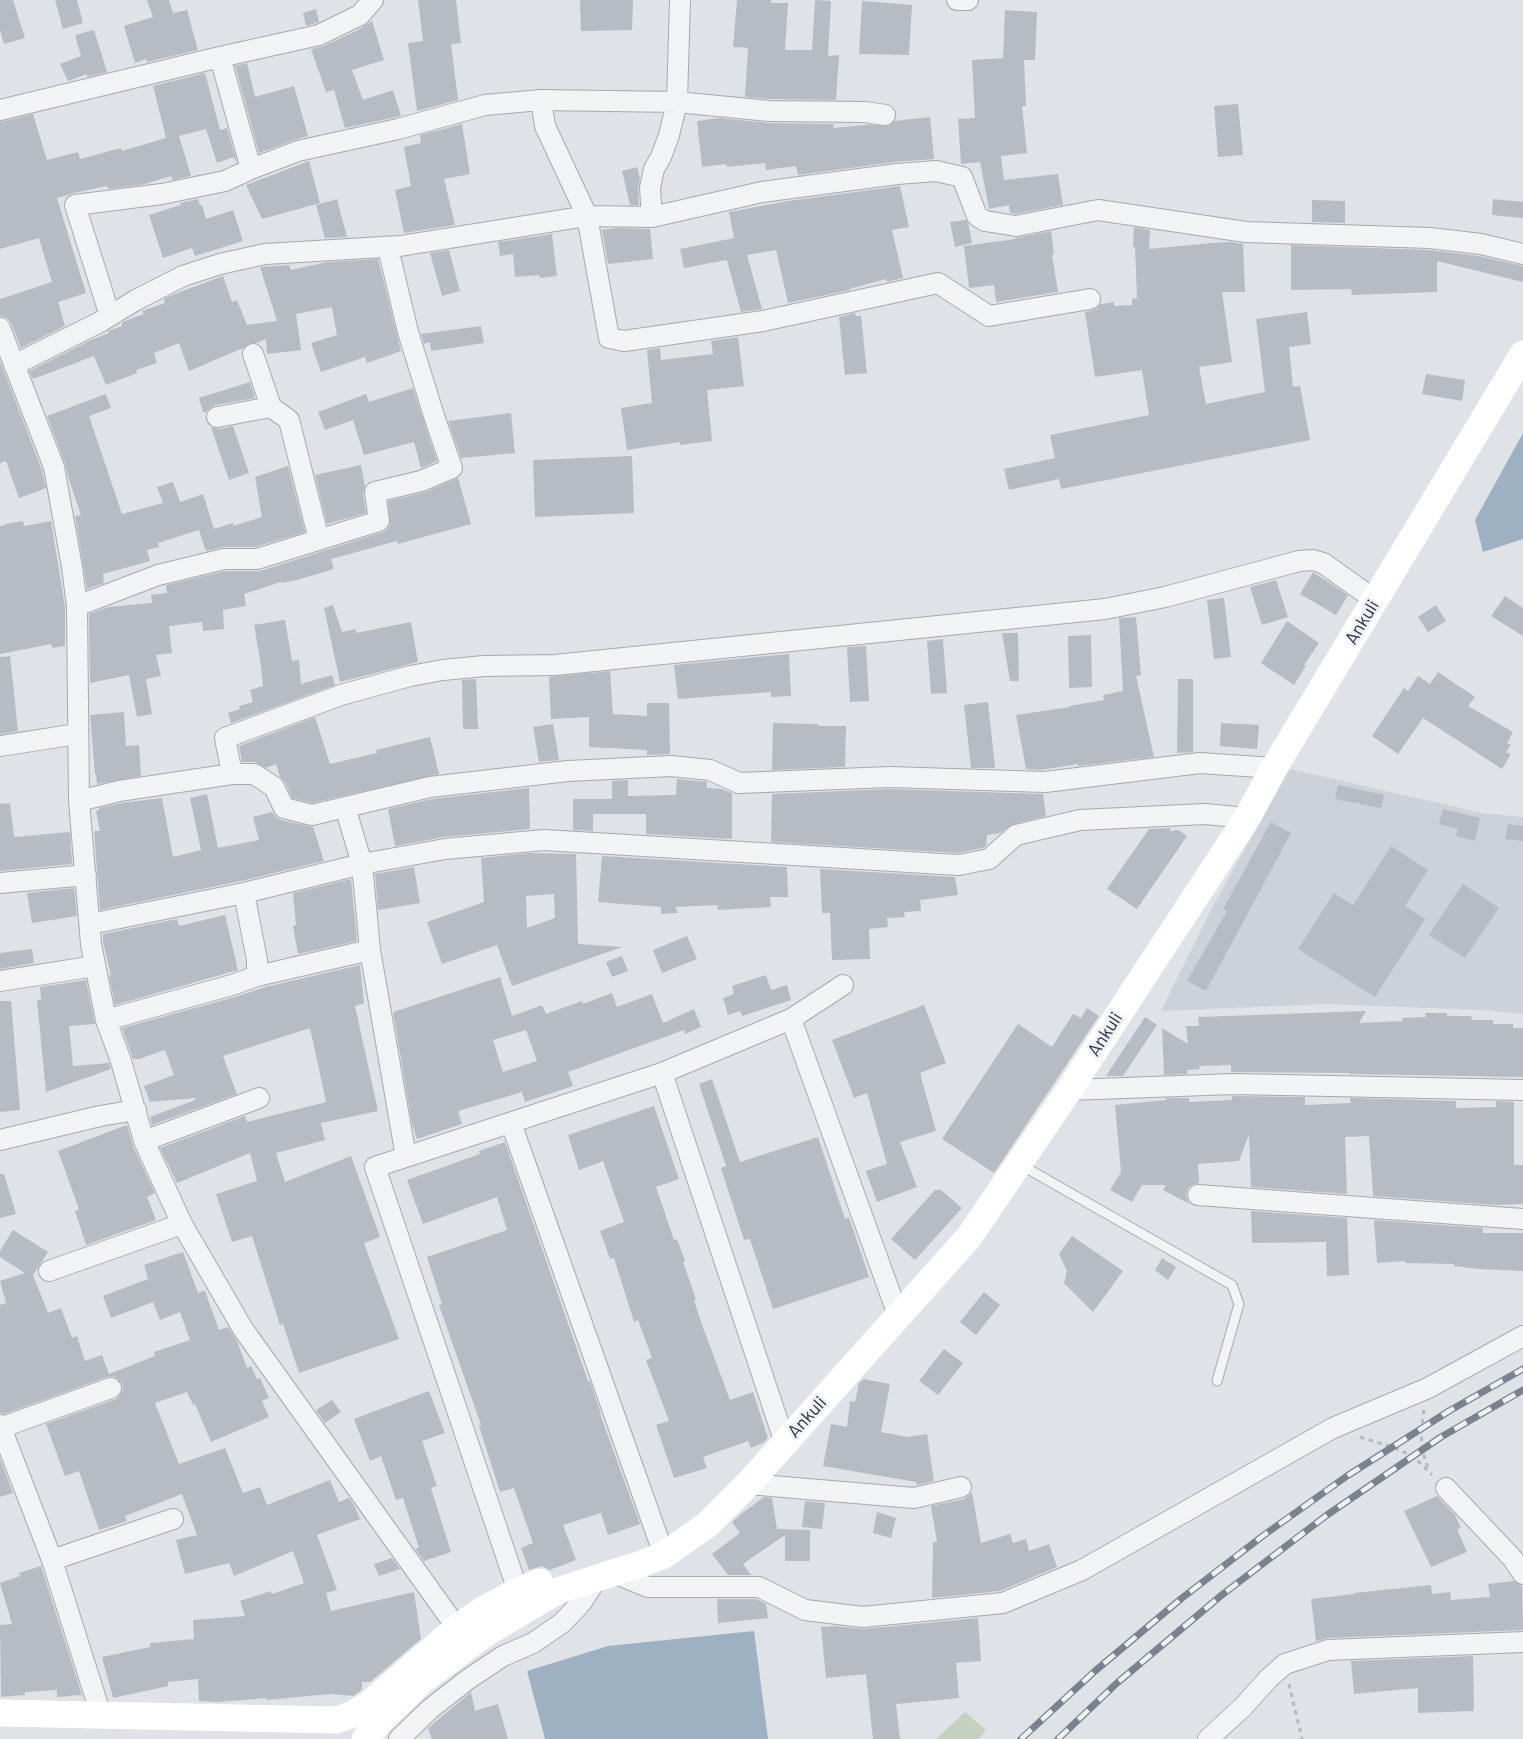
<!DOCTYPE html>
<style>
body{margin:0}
canvas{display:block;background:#dfe2e7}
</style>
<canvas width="1523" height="1739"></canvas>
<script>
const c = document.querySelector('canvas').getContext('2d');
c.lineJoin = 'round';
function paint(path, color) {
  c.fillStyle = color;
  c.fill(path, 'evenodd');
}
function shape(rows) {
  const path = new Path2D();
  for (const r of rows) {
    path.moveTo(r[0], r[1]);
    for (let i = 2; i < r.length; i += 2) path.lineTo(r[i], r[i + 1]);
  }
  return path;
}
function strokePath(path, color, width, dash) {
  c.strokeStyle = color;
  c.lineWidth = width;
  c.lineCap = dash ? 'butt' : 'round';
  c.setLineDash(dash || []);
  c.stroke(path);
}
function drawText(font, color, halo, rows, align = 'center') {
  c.font = font + ' Barlow,sans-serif';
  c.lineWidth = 5;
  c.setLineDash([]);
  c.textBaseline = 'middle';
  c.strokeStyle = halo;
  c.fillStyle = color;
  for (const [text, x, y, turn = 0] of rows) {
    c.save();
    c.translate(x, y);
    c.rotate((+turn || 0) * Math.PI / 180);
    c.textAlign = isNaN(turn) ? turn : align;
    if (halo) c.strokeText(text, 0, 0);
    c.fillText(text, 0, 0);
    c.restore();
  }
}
paint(shape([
 [1290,769,1482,813,1523,817,1523,1014,1483,1010,1326,1004,1161,1011,1214,904]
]), '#cdd1d8');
paint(shape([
 [965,1712,986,1730,978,1739,936,1739]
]), '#c5d0c1');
paint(shape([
 [1523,433,1523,539,1483,552,1475,520],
 [754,1631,768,1739,545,1739,527,1671,608,1646]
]), '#9db1c3');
paint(shape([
 [0,0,13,0,25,38,4,44,0,30],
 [55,0,77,0,83,23,63,29],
 [147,0,169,0,173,13,187,10,198,50,147,62,146,59,135,63,124,26,153,17],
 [418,0,456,0,461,43,451,44,458,100,417,111,408,43,423,41],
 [580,0,633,0,632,30,581,31],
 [737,0,771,0,771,3,788,3,785,50,812,50,815,0,831,1,828,56,839,55,836,100,770,99,745,97,748,48,733,47],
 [862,1,912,5,909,55,859,54],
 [316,9,319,22,306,26,303,13],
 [1005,10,1037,12,1035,60,1024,60,1026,106,1022,106,1027,153,1001,156,1004,180,1058,174,1063,205,1016,214,1010,213,1009,205,989,209,980,162,961,164,958,119,975,118,972,60,1003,58],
 [372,21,384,60,352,70,363,100,393,90,401,116,345,128,334,90,326,92,311,49,324,46,356,31],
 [94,30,107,72,87,77,87,74,68,81,60,64,81,56,75,35],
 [247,63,255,97,294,86,308,136,294,140,259,153,235,66],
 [205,73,220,130,227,128,237,162,233,157,217,163,206,129,179,136,191,176,173,180,171,176,141,185,108,189,107,186,74,193,57,198,86,293,58,302,65,326,21,348,11,323,7,318,0,316,0,299,52,282,39,238,0,249,0,122,33,114,47,160,78,152,80,159,121,148,122,151,166,138,153,86],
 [1238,104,1243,155,1218,157,1214,106],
 [930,117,934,159,895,162,798,175,796,166,766,170,765,163,727,167,726,164,702,167,697,121,719,118,769,123,834,124,833,128,866,125,866,124,889,126,895,121],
 [462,124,470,174,444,179,455,225,404,233,395,190,411,186,404,147,421,143,420,135],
 [309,161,320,203,262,219,246,185],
 [637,167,640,179,638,189,639,205,630,205,622,171],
 [900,186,909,227,892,230,903,278,887,282,886,279,849,289,850,290,788,303,776,250,747,255,762,309,741,312,727,260,684,268,680,249,734,238,729,212,788,201],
 [198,199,200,205,202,205,206,219,233,210,243,241,195,256,192,248,163,258,149,215,181,205,180,203],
 [337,199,347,237,325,238,316,205],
 [1493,199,1523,202,1523,218,1492,215],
 [1312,200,1345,201,1345,223,1312,222],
 [966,220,968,223,972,243,955,247,950,222],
 [1134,227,1150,230,1149,249,1211,243,1231,242,1243,244,1245,292,1222,292,1232,362,1199,367,1206,404,1265,392,1256,319,1307,312,1311,344,1289,347,1293,387,1300,386,1310,440,1061,489,1059,479,1009,490,1004,469,1055,458,1050,435,1149,415,1142,370,1095,377,1085,312,1097,309,1101,303,1102,304,1114,302,1114,306,1132,305,1132,299,1137,298,1135,247,1133,247],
 [616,228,650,229,653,259,608,264,602,230],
 [1051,231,1054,254,1052,255,1058,292,996,302,994,285,969,288,964,246,1015,239,1015,238],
 [552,234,557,276,540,278,539,275,515,277,513,254,500,256,498,242],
 [1291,245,1429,250,1479,256,1523,266,1523,282,1437,261,1437,292,1352,295,1351,289,1291,290],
 [449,250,460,291,442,296,430,253],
 [378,259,401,351,367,363,365,357,321,372,311,343,337,335,332,307,296,314,301,350,267,354,266,339,256,343,249,343,243,348,189,371,179,343,154,353,157,363,136,370,137,373,106,385,94,356,33,379,29,371,91,340,109,333,108,331,122,326,122,323,125,321,144,314,142,311,165,303,164,299,172,295,223,276,232,302,237,300,247,325,277,321,260,267,289,265,291,270,327,262],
 [855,313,856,316,861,316,867,373,845,375,839,317],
 [481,326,484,343,431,351,430,342,424,344,421,334],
 [738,337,744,386,707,390,712,441,680,445,680,442,627,450,621,408,652,403,647,350,660,348,661,360,713,354,711,341],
 [0,361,42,470,46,488,19,498,6,461,0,463],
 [1426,374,1465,380,1462,401,1422,394],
 [250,382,255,398,215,405,210,408,206,412,203,412,199,398],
 [413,388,437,461,421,468,414,442,364,455,353,420,325,430,318,412,366,394,369,402],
 [106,394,111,408,89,416,122,514,163,503,157,487,173,482,180,502,203,494,214,529,233,523,233,526,262,517,255,477,288,466,305,532,255,547,224,547,206,551,199,530,158,543,159,547,147,550,150,561,103,574,104,583,87,589,75,516,81,515,69,480,65,463,47,416],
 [511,413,515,453,461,458,448,421],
 [233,426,249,473,229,480,211,427,219,429],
 [632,456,634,513,535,517,533,460],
 [361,465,365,486,363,493,366,513,327,524,315,475],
 [458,478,471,524,398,544,397,541,331,559,334,569,297,580,282,583,281,582,244,594,246,606,223,610,224,629,203,631,202,622,169,626,172,653,156,655,161,676,146,679,152,714,137,717,129,675,90,683,89,614,108,607,152,603,151,595,167,593,166,585,225,571,260,571,383,532,388,529,390,524,388,501,425,492],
 [23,521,24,526,51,521,65,607,65,646,52,648,51,644,0,654,0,526,5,525,5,524],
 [1313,572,1348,595,1336,615,1300,594],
 [1276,580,1288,617,1262,625,1250,587],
 [1505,596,1523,608,1523,636,1491,616],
 [1224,598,1231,657,1214,659,1207,600],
 [333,605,342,632,356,629,356,633,411,622,418,662,340,682,324,608],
 [1436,605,1446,621,1428,632,1418,617],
 [1136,617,1141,675,1136,676,1154,757,1078,766,1078,764,1040,770,1026,769,1016,715,1070,707,1070,706,1104,700,1103,695,1123,691,1119,618],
 [285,620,292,661,299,660,301,684,332,675,335,685,231,723,228,713,240,709,239,706,253,702,250,690,263,686,260,659,254,625],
 [1287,621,1319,643,1304,665,1306,666,1294,685,1261,663],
 [1002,633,1018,633,1019,681,1010,681],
 [1091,635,1092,687,1069,688,1068,636],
 [943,639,947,693,931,694,927,641],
 [866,646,869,701,850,702,847,647],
 [789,654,791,696,771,697,771,692,678,699,674,665],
 [10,656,18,731,0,734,0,657],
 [610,671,613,714,647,716,647,703,669,703,670,754,647,755,647,750,589,747,589,717,551,719,549,677],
 [1438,672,1475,697,1468,706,1513,732,1507,743,1511,745,1506,752,1511,754,1502,769,1423,718,1398,754,1372,736,1404,688,1408,691,1418,676,1430,684],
 [476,679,478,729,463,729,462,680],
 [1178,679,1193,679,1193,752,1177,753],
 [988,702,995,768,971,768,964,705],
 [124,712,126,746,139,745,141,776,97,784,96,774,95,774,90,715],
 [315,717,330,764,377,753,376,750,430,737,439,774,312,803,292,798,285,782,280,777,276,764,266,768,255,762,242,762,239,746],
 [773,723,818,724,818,726,846,726,845,767,772,770],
 [1221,723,1259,725,1257,749,1220,746],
 [553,724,559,760,539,762,533,727],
 [677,779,707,782,707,788,722,789,732,793,732,839,646,834,646,814,593,814,593,831,573,830,573,799,612,799,612,781,628,780,628,796,676,795],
 [1338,785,1384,795,1381,808,1335,799],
 [529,788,530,829,444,837,395,846,388,809,432,799],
 [890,789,1043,794,1046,816,1013,824,1000,833,987,835,986,846,983,848,958,853,771,842,772,794],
 [207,794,218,848,259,840,253,817,272,812,276,817,281,820,313,827,324,861,241,881,100,910,94,831,100,831,96,811,99,810,99,808,121,803,162,798,173,857,201,850,190,798],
 [10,803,14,837,70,832,72,864,0,871,0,804],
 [1443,809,1480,818,1475,841,1456,836,1458,829,1439,824],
 [1271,822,1291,833,1206,991,1187,981,1227,911,1223,909],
 [1508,824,1523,826,1523,841,1505,839],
 [1170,828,1170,831,1178,830,1187,836,1137,909,1107,889,1149,829],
 [1391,846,1428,870,1405,906,1425,919,1375,997,1298,949,1334,893,1353,905],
 [530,853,576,854,578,944,622,947,512,986,497,945,442,964,427,922,484,902,481,858],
 [554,894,555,918,527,928,526,896],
 [602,856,787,867,788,897,770,897,771,907,718,910,717,905,675,907,678,913,661,914,661,907,598,902],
 [414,867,420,903,378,910,375,874],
 [820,869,955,877,958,895,920,900,921,911,904,912,905,917,887,918,888,927,869,929,870,959,832,960,830,913,822,913],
 [351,879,357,941,298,954,293,926,296,925,293,893],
 [1463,884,1499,908,1465,958,1429,935],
 [74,888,77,916,32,923,27,893],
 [225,915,238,970,115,1005,109,975,111,975,103,942,103,934,177,919,179,926],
 [687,936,697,959,662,973,653,950],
 [32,949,34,963,0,969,0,953],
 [622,956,628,971,612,977,606,962],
 [360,965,364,1003,355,1006,378,1111,321,1123,325,1140,276,1153,285,1182,351,1156,380,1237,364,1243,399,1339,299,1373,283,1324,280,1325,252,1236,232,1242,216,1194,257,1181,250,1153,177,1183,160,1148,245,1116,247,1122,326,1102,310,1028,223,1056,237,1094,152,1125,150,1117,195,1100,195,1098,150,1102,144,1086,174,1075,165,1050,139,1059,133,1059,122,1028,235,997,265,987],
 [766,975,771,990,787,985,791,1000,742,1016,740,1011,728,1015,723,998,734,994,732,986],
 [500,977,512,1016,542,1005,546,1014,582,1001,583,1004,612,993,617,1007,652,994,663,1023,694,1009,701,1027,685,1034,684,1030,568,1072,573,1086,525,1102,522,1092,458,1111,462,1124,417,1139,412,1124,393,1012],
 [526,1030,537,1061,503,1072,493,1040],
 [86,980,95,1024,69,1026,73,1066,109,1063,111,1069,46,1092,37,1000,41,1000,40,987],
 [0,1001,11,1001,20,1110,0,1112],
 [924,1005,946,1063,920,1073,936,1131,900,1142,917,1187,877,1202,866,1171,887,1164,867,1093,854,1098,832,1040],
 [1087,1008,1099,1016,994,1173,942,1139,1018,1024,1052,1047,1073,1014,1081,1018],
 [1366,1011,1359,1023,1403,1021,1402,1018,1426,1017,1425,1013,1447,1013,1447,1016,1471,1016,1472,1020,1493,1020,1493,1024,1513,1024,1513,1028,1523,1028,1523,1077,1349,1074,1349,1073,1231,1072,1231,1065,1199,1066,1200,1069,1187,1070,1187,1074,1164,1075,1162,1028,1188,1044,1186,1026,1199,1026,1198,1017],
 [1145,1017,1157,1025,1123,1076,1106,1076],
 [712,1079,740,1162,818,1137,845,1219,849,1217,869,1277,773,1309,750,1239,744,1240,721,1168,726,1166,699,1084],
 [1232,1096,1305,1097,1305,1105,1351,1103,1350,1098,1456,1101,1456,1108,1496,1107,1496,1101,1514,1102,1514,1165,1523,1165,1523,1204,1495,1205,1373,1196,1369,1136,1345,1137,1347,1194,1251,1187,1249,1134,1239,1161,1198,1164,1199,1183,1192,1185,1188,1188,1186,1194,1187,1200,1190,1204,1163,1190,1166,1185,1142,1185,1132,1202,1110,1190,1121,1172,1115,1105,1166,1100,1166,1098,1189,1098,1189,1102,1232,1100],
 [654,1106,679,1179,656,1187,674,1240,677,1239,685,1261,683,1262,696,1299,694,1300,702,1325,730,1400,753,1392,768,1438,763,1443,751,1448,748,1441,703,1457,707,1468,674,1478,656,1425,669,1421,646,1360,652,1358,638,1320,634,1322,614,1258,610,1259,600,1231,624,1222,603,1161,579,1170,568,1135],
 [127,1125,133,1146,155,1193,147,1197,156,1220,86,1245,75,1211,79,1209,58,1151],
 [505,1142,588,1381,590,1381,601,1414,600,1414,640,1524,608,1535,601,1513,563,1525,576,1560,550,1570,542,1566,529,1570,521,1548,533,1543,514,1488,500,1492,479,1426,481,1425,439,1305,442,1304,427,1257,507,1230,497,1197,423,1224,407,1180,480,1154,479,1151],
 [0,1174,4,1174,16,1214,0,1218],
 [935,1190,941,1190,962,1208,915,1260,891,1239],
 [1251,1211,1347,1218,1349,1275,1327,1276,1326,1242,1252,1243],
 [1374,1220,1483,1228,1483,1233,1523,1233,1523,1271,1479,1269,1454,1266,1454,1264,1405,1263,1405,1261,1377,1263],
 [13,1230,48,1252,33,1275,48,1313,61,1308,72,1338,77,1336,85,1361,102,1355,109,1374,155,1356,154,1352,190,1340,180,1312,160,1320,153,1302,111,1318,103,1296,148,1279,144,1265,183,1252,198,1293,205,1291,219,1330,228,1327,237,1341,247,1368,251,1366,257,1379,260,1378,269,1398,262,1401,269,1417,211,1442,195,1404,193,1405,187,1392,155,1403,179,1464,225,1448,243,1493,260,1487,267,1505,330,1480,339,1502,349,1498,354,1505,360,1519,317,1535,337,1590,326,1593,331,1611,414,1592,421,1639,370,1682,362,1682,362,1689,359,1692,353,1696,331,1694,266,1700,266,1698,217,1702,199,1701,198,1679,168,1682,168,1686,113,1698,102,1657,150,1647,150,1643,194,1639,193,1620,245,1616,240,1601,271,1591,272,1594,304,1583,293,1551,234,1576,229,1563,185,1574,176,1540,197,1535,182,1494,125,1516,127,1521,99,1530,79,1471,65,1476,46,1424,116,1399,120,1395,123,1390,122,1383,118,1379,113,1376,107,1377,4,1414,0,1413,0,1305,6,1303,0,1281,25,1273,0,1257,0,1251],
 [1072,1236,1123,1271,1093,1312,1064,1283,1067,1271,1059,1254],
 [1162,1258,1176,1267,1168,1280,1155,1270],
 [984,1292,1000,1305,976,1335,960,1322],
 [944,1349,963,1363,938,1395,919,1381],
 [864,1379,890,1384,881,1432,907,1437,927,1434,934,1481,917,1485,916,1482,823,1466,831,1424,847,1427,850,1401,855,1402,859,1383],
 [429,1391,445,1433,422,1441,437,1486,431,1488,451,1552,424,1561,415,1549,419,1548,403,1498,396,1500,381,1456,370,1461,354,1419],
 [332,1400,341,1412,325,1423,316,1410],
 [0,1458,13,1493,0,1497],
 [972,1493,981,1543,1010,1534,1013,1543,1026,1539,1029,1551,1049,1544,1057,1567,1000,1591,932,1598,933,1542,937,1542,931,1506,964,1499],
 [1437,1496,1455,1515,1461,1528,1457,1529,1467,1552,1431,1567,1404,1511],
 [764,1497,772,1498,777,1529,810,1530,810,1561,785,1561,785,1535,743,1564,751,1575,728,1575,712,1554,740,1533,732,1522,741,1514],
 [805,1501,825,1503,822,1529,802,1527],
 [877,1512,896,1518,891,1538,873,1533],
 [392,1558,400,1569,379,1576,374,1564],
 [41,1566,82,1695,57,1697,57,1690,25,1692,25,1695,1,1697,0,1625,12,1624,0,1583,20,1576,19,1573],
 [1514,1581,1522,1586,1523,1630,1328,1638,1316,1641,1311,1599,1354,1594,1354,1593,1431,1585,1432,1594,1450,1592,1451,1600,1490,1597,1488,1584],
 [717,1599,756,1599,766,1604,768,1618,718,1623],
 [978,1618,981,1661,956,1663,959,1698,896,1704,900,1739,873,1739,866,1674,826,1678,821,1627,834,1626,864,1629],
 [1473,1656,1474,1711,1418,1713,1418,1688,1354,1694,1351,1661],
 [471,1692,475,1711,498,1704,508,1739,432,1739,428,1728]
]), '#b7bcc3');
const lane = shape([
 [1021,1165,1232,1285,1239,1304,1217,1381]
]);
const street = shape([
 [957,0,968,0],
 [220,57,251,169],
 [541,100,545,126,587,216,609,338,624,341,763,321,938,283,989,316,1090,299],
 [0,110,220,57,319,35,360,15,373,0],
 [652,217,650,188,654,169,661,157,669,135,677,102,680,0],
 [110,316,75,205,162,194,225,181,251,169,298,151,398,129,485,105,541,100,677,102,769,111,866,112,885,115],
 [0,328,54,467,72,567,77,606,79,801,91,944,106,1020,121,1061,144,1141,182,1224,243,1329,457,1628],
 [253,354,271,407,289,420,319,540],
 [14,365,100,322,136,300,183,276,220,264,265,254,400,246,587,216,652,217,762,192,897,174,936,171,962,177,977,216,985,221,1016,226,1098,210,1246,232,1430,238,1481,244,1523,254],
 [217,417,271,407],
 [77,606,158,575,224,559,257,559,379,521,375,492,421,481,452,468,435,419,408,332,388,248],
 [0,746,77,734],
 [232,774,225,738,341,695,410,676,443,670,484,666,555,665,1105,609,1165,597,1299,561,1313,560,1323,563,1375,600],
 [79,801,119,791,232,774,254,774,274,787,284,808,312,815,430,787,568,771,671,766,710,770,739,783,890,777,1045,782,1200,763,1274,768],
 [345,807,362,864,370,950,406,1157],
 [0,883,86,875],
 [244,893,257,960,257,976],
 [90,924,244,893,362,864,445,849,544,840,959,865,989,859,1016,835,1080,820,1205,814,1247,818],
 [0,981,95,966],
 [791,1019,898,1315],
 [106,1020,232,985,257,976,370,950],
 [662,1073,785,1443],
 [1069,1090,1234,1084,1523,1090],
 [511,1123,664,1555],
 [0,1140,100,1116,136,1110],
 [144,1141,259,1098],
 [1198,1195,1523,1219],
 [49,1271,182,1224],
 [0,1425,52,1560,101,1715],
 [0,1428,111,1388],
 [748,1484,914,1498,961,1487],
 [1446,1488,1513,1559,1523,1574],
 [52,1560,173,1519],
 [614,1573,648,1587,759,1587,805,1610,863,1617,1003,1603,1082,1570,1333,1428,1428,1388,1523,1336],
 [518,1591,375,1167,662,1073,791,1019,843,985],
 [399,1739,430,1709,467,1680,503,1656,533,1643,562,1623,582,1602,597,1578],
 [1208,1739,1243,1707,1269,1678,1285,1664,1328,1650,1523,1642]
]);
strokePath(lane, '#a5a9b0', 11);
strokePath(street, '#a5a9b0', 22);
strokePath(shape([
 [1424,1410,1421,1429,1422,1450,1429,1471],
 [1360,1437,1392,1447,1413,1456,1432,1475],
 [1289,1684,1302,1739]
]), '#b5b9be', 3, [4.5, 4.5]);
strokePath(lane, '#f1f3f5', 9);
strokePath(street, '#f1f3f5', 20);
strokePath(shape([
 [0,1713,336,1720,351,1715,368,1705,457,1628,481,1611,518,1591,540,1582],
 [365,1739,382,1719,424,1679,489,1631,557,1591,644,1563,664,1555,707,1525,748,1484,969,1237,1069,1090,1247,818,1274,768,1523,354]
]), '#fff', 27);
const rail = shape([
 [1021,1739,1095,1671,1182,1598,1264,1535,1347,1476,1449,1411,1523,1369],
 [1058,1739,1117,1683,1223,1594,1327,1515,1441,1437,1523,1390]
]);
strokePath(rail, '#7a828f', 7);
strokePath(rail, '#eef1f4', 4.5, [14]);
drawText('18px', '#29313c', '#eef1f4', [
 ["Ankuli",1362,622,-59],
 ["Ankuli",1105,1034,-57],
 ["Ankuli",807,1417,-48]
]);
</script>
